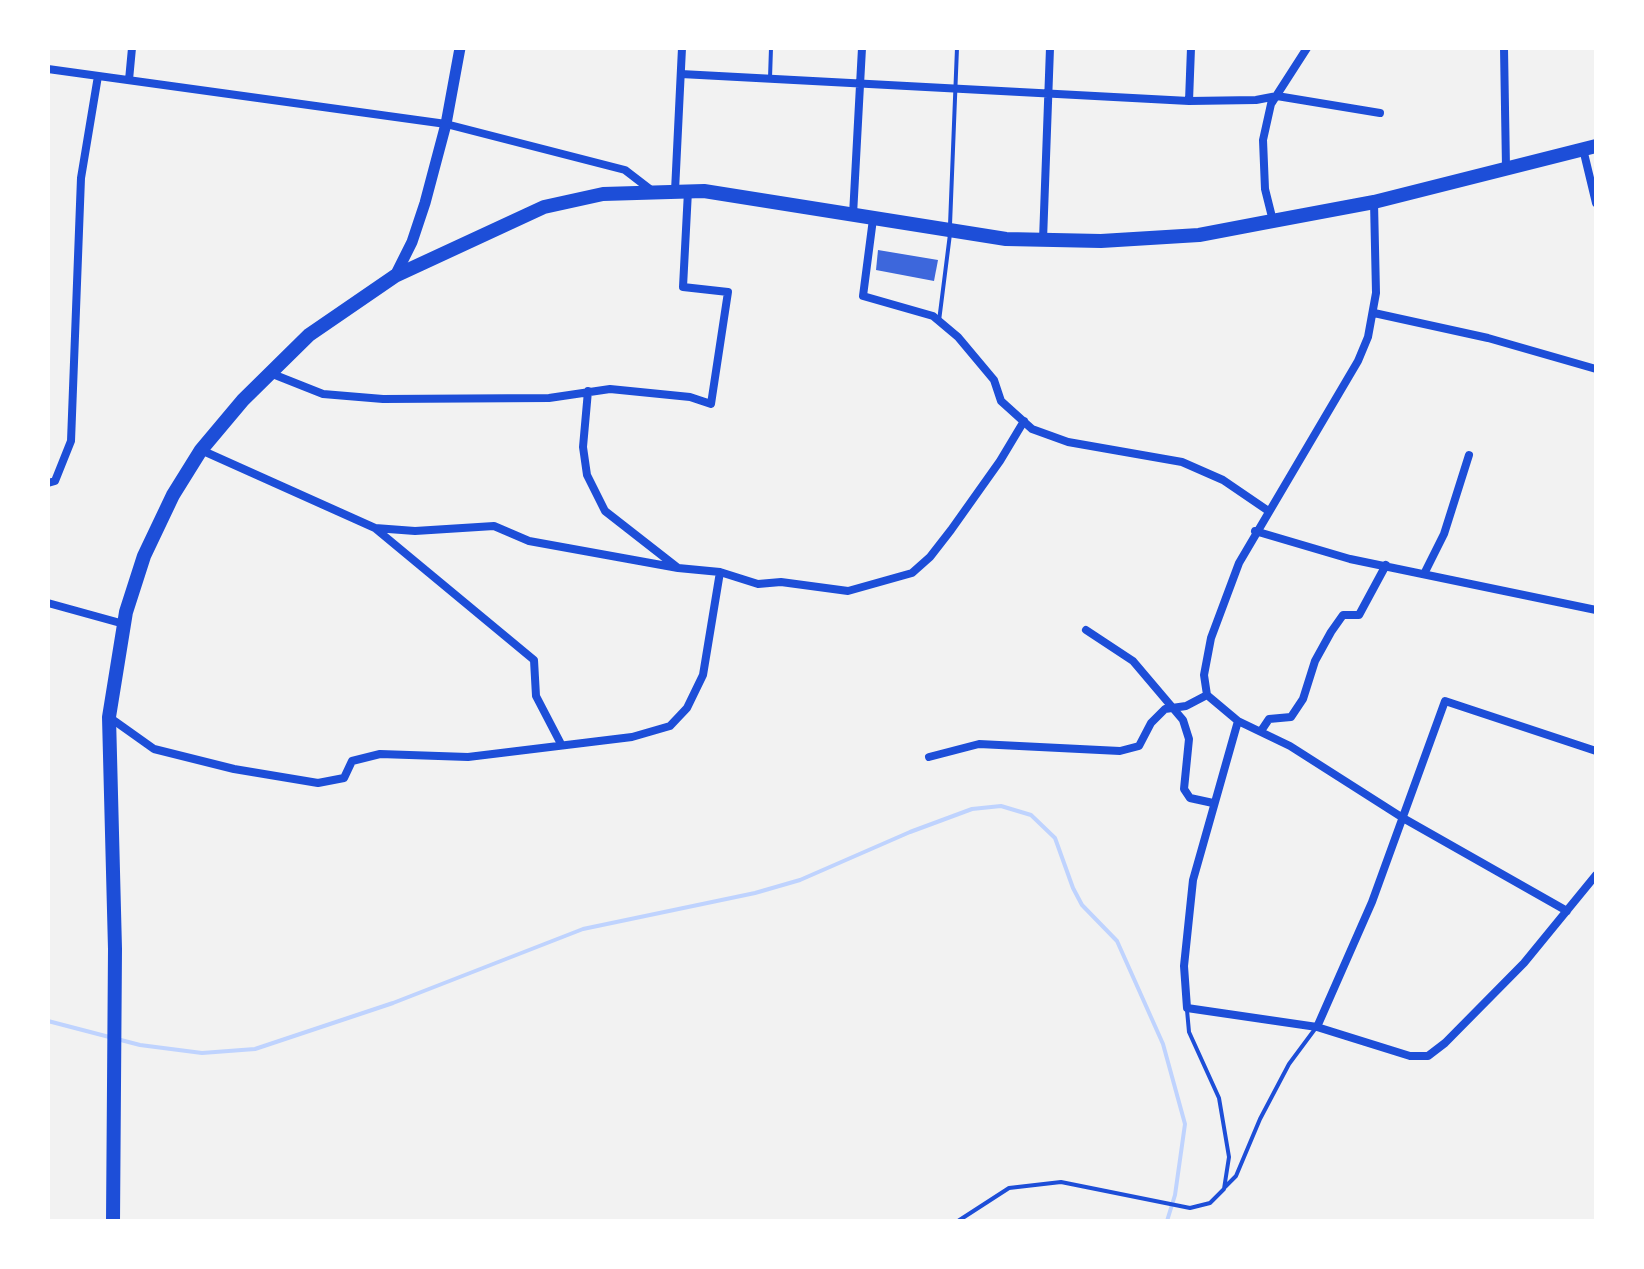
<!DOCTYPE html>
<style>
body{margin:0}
#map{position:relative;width:1644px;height:1269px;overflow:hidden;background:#f2f2f2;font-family:Figtree,sans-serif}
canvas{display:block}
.frame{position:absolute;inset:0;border:50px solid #fff;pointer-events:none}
</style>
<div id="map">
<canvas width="1644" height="1269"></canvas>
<div class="frame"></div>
</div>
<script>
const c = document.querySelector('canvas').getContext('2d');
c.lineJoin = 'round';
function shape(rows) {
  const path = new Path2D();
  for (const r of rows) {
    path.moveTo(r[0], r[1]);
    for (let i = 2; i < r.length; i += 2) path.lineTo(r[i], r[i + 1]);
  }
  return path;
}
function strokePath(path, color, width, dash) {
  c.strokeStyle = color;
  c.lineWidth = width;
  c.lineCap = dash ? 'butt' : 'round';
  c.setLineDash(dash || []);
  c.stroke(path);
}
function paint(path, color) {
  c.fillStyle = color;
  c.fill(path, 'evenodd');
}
strokePath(shape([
 [48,1021,140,1045,202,1053,255,1049,393,1003,583,929,755,893,800,880,910,832,972,809,1001,806,1031,815,1055,838,1073,888,1082,905,1117,941,1163,1044,1185,1124,1175,1195,1167,1221]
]), '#bfd3fe', 4);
paint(shape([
 [878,250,938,260,934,281,876,270]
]), '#3d67dc');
strokePath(shape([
 [770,78,771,48],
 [950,225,957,48],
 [939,321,950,234],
 [1225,1187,1236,1176,1260,1119,1289,1064,1315,1029],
 [958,1221,1009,1188,1061,1182,1190,1208,1210,1203,1224,1189,1229,1157,1219,1098,1189,1032,1187,1010]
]), '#1d4ed8', 4);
strokePath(shape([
 [1504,48,1506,168],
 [48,69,446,124,625,170,651,190],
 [681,74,1189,101,1256,100,1277,96,1380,113],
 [129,80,132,48],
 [1189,101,1191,48],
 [1583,149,1596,203],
 [675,191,682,48],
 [1374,202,1376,293,1368,337,1358,361,1239,563,1211,638,1204,675,1207,695,1238,721,1290,746,1403,818,1567,911],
 [853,215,862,48],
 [873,219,863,296,933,316,958,337,994,380,1001,401,1032,429,1068,442,1182,462,1223,480,1267,510],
 [1273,221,1265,189,1263,140,1271,104,1307,48],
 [1043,240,1050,48],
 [1374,313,1488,338,1596,369],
 [270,373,323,394,383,399,549,398,610,389,690,397,711,404,728,292,683,287,688,191],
 [588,391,583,447,587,475,605,511,678,568,720,572],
 [201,450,375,528,415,531,494,526,529,541,678,568],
 [48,483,55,481,71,441,81,178,98,76],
 [376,529,534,660,536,696,561,744],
 [1255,531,1350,559,1596,610],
 [1425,572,1444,534,1469,455],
 [48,603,124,624],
 [1086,630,1133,661,1183,720,1189,739,1184,789,1190,798,1213,803],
 [109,717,154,749,234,769,318,783,344,778,352,761,380,754,468,757,632,737,670,726,687,708,703,675,720,572,758,584,781,582,848,591,912,573,930,557,951,530,1000,461,1024,421],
 [1238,721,1193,880,1184,966,1187,1008,1317,1027,1410,1056,1428,1056,1445,1043,1524,963,1596,875],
 [1261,731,1269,719,1291,717,1303,699,1315,661,1331,632,1343,615,1359,615,1386,565],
 [929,757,979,744,1120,751,1139,746,1151,723,1165,709,1186,706,1207,695],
 [1317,1027,1372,902,1445,701,1596,751]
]), '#1d4ed8', 8);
strokePath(shape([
 [395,276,412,242,425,203,446,124,460,48]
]), '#1d4ed8', 11);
strokePath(shape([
 [113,1221,115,949,109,717,126,612,144,556,173,495,201,450,243,400,309,335,395,276,544,207,603,194,704,191,1006,239,1101,241,1199,235,1262,223,1374,202,1596,146]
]), '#1d4ed8', 14);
</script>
